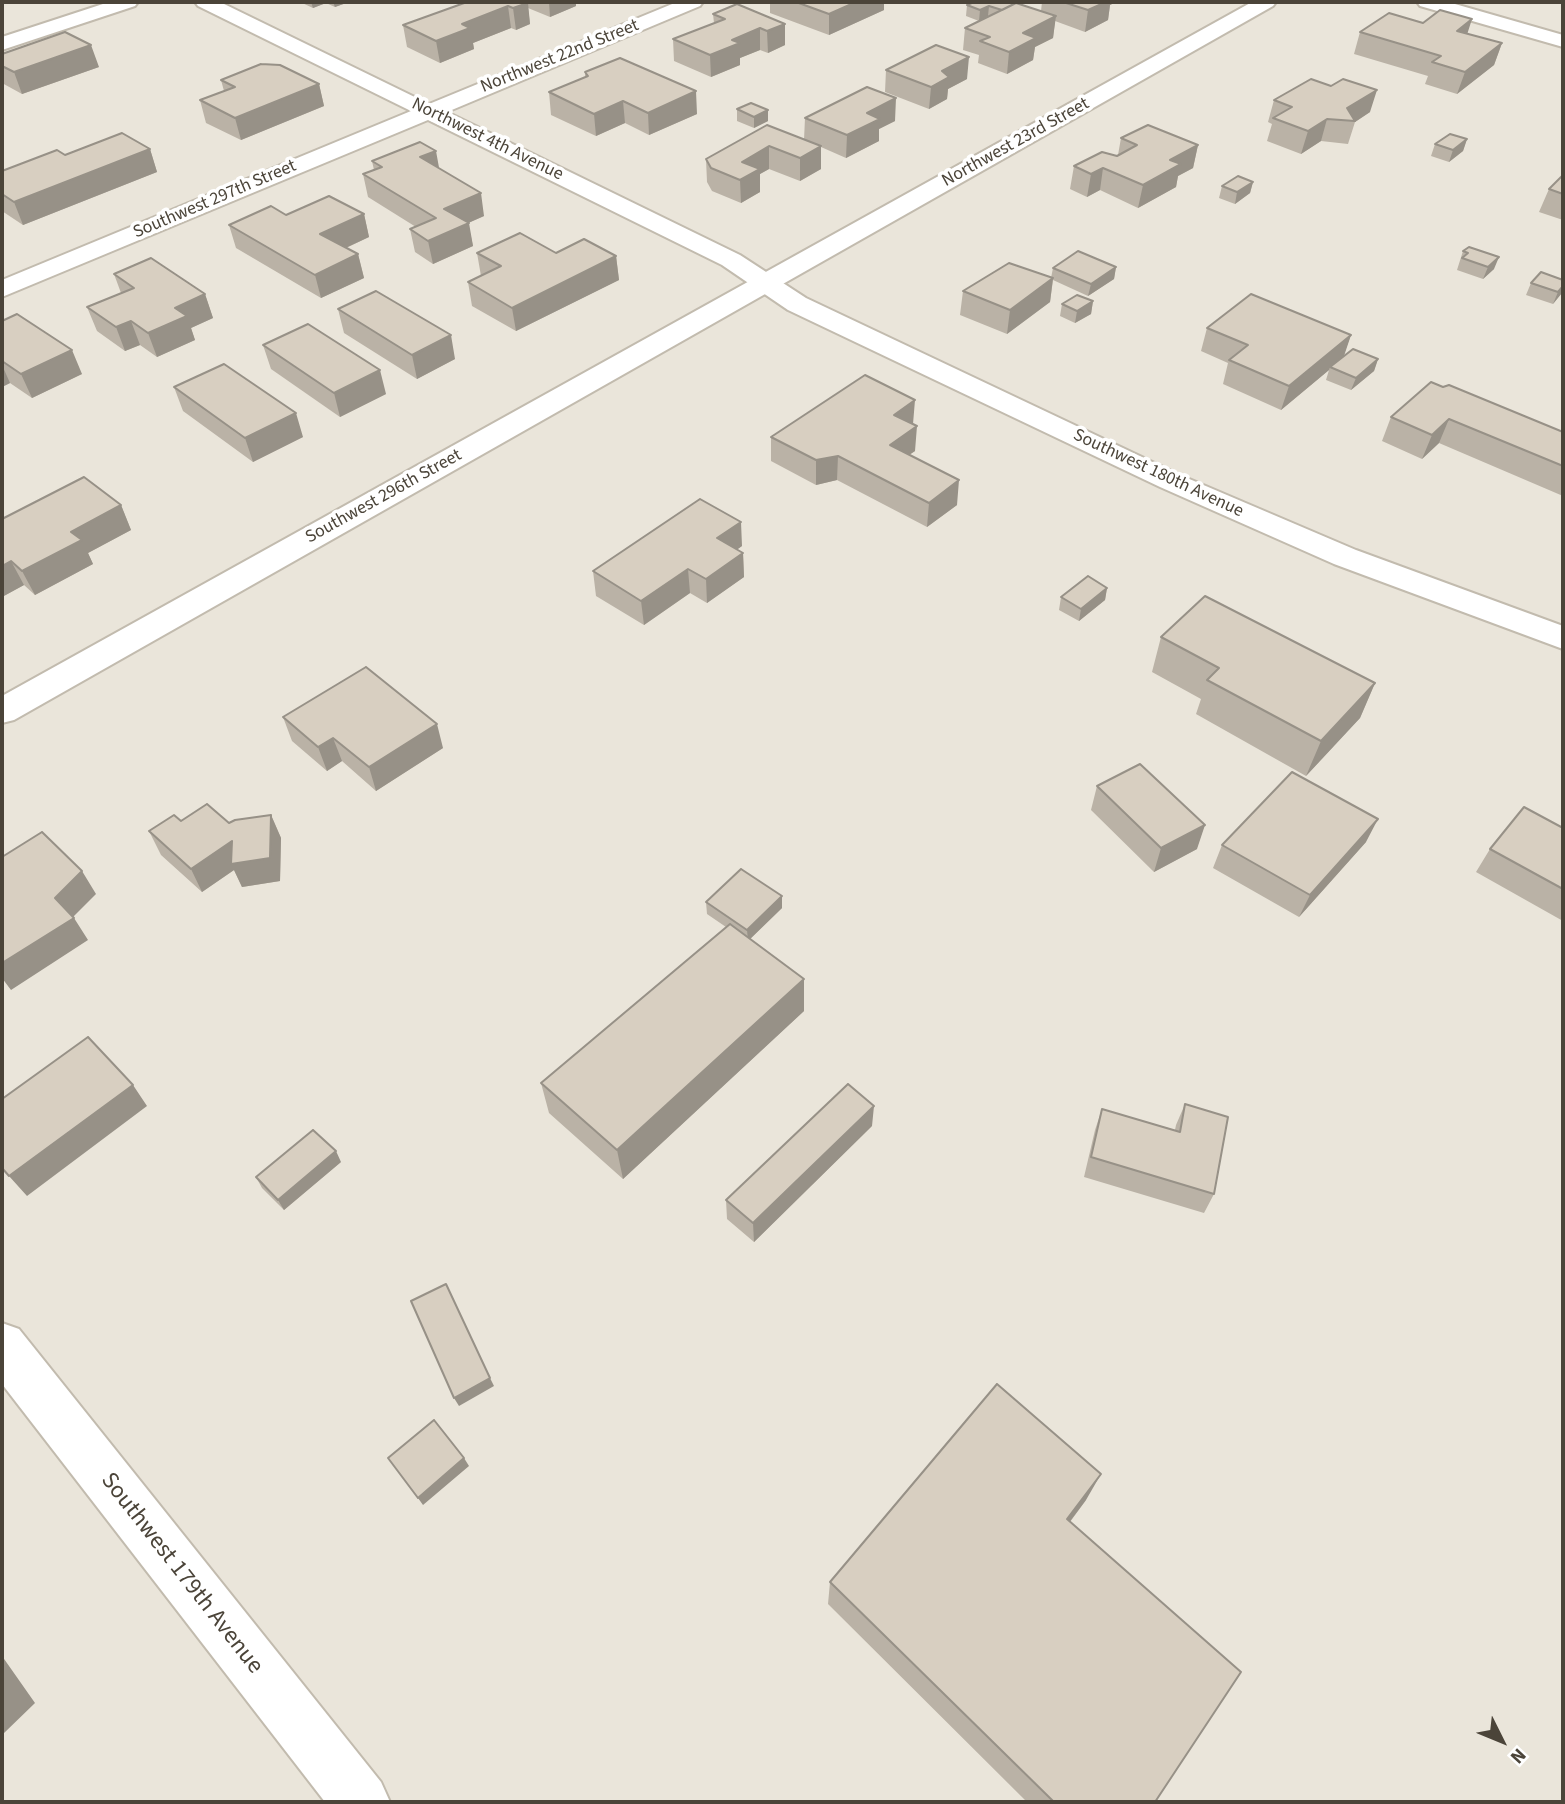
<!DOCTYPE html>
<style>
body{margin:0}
#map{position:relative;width:1565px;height:1804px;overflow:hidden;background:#f6f3ec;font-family:"Source Sans 3",sans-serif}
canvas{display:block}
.frame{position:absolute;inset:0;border:4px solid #4b4439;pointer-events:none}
.north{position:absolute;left:1467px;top:1706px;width:70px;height:70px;-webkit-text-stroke:5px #fff;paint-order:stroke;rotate:133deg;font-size:19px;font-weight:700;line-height:28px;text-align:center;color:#4b4439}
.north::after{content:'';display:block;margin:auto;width:24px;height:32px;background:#4b4439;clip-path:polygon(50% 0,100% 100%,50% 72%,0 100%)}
</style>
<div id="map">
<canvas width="1565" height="1804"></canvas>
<div class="frame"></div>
<div class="north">N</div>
</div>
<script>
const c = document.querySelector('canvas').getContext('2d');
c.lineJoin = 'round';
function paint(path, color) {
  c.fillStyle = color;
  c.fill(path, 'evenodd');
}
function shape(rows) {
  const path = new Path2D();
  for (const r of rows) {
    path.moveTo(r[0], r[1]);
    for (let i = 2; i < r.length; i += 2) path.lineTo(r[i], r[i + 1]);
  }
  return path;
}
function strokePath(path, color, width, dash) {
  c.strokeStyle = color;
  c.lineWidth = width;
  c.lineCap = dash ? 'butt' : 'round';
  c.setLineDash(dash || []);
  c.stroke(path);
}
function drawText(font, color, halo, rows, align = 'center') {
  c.font = font + ' "Source Sans 3",sans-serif';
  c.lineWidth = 7;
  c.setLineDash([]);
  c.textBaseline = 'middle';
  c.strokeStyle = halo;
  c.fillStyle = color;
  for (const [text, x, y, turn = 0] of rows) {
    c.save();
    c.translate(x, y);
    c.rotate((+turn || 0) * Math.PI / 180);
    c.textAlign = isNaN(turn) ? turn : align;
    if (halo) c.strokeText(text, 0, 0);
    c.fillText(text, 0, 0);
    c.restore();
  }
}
paint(shape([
 [2,2,1563,2,1563,1802,2,1802]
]), '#eae5da');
const minor = shape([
 [109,2,138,2,135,6,2,50,2,37,109,2],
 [195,2,220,2,429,104,677,2,703,2,700,6,447,112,740,255,806,298,1180,475,1356,550,1563,626,1563,649,1334,564,1160,487,788,310,722,265,428,120,2,297,2,280,411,111,198,6,195,2],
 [2,1323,19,1329,381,1782,390,1802,325,1802,2,1384,2,1323]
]);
const tertiary = shape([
 [1252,2,1276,2,1273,6,14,720,2,723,2,696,1252,2],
 [1417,2,1448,2,1563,35,1563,47,1420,6,1417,2]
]);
strokePath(minor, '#c2bbae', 4);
strokePath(tertiary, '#c2bbae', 4);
paint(minor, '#fff');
paint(tertiary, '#fff');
paint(shape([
 [300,2,349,2,335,7,326,3,313,8],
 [467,2,576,2,576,6,550,17,528,8,530,24,516,30,511,28,473,43,474,49,440,63,407,47,403,25],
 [770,2,884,2,884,10,829,35,770,13],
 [974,2,1041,11,1042,2,1116,2,1110,5,1108,20,1085,32,1055,21,1053,38,1035,47,1033,60,1007,74,978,63,979,55,963,50,965,28,979,21,966,16,967,5],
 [713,14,785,24,785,45,768,53,760,50,740,58,740,65,711,77,674,61,673,39,714,23],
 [1423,23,1502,43,1494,65,1457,94,1425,84,1428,76,1354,54,1360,32],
 [2,54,99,67,22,94,2,83],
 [886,70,967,79,948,89,947,99,929,109,885,92],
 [585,72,697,114,649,135,625,123,596,136,551,115,549,92,585,77],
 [221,80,319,84,324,106,241,140,206,123,200,100,224,91],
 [1274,100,1370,112,1355,122,1348,144,1321,141,1301,154,1267,141,1272,124,1268,122],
 [737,109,768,121,754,128,737,121],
 [805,118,895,121,879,129,879,141,846,158,821,147,821,169,800,181,769,169,760,174,760,192,741,203,712,191,707,182,706,159,804,140],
 [1121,138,1198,145,1193,168,1178,176,1176,187,1138,208,1100,190,1087,197,1070,189,1074,166,1118,155],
 [1467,139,1463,151,1449,162,1431,156,1435,144],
 [150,149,157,172,23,225,2,211,2,171,65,155],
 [372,161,439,168,484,216,468,223,473,246,433,264,415,252,410,229,416,227,368,197,363,174,374,170],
 [1563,175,1563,220,1539,212,1549,189],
 [1253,182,1250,193,1235,204,1219,198,1222,186],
 [364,214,369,237,346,248,358,254,364,278,321,298,236,248,229,225,286,215],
 [1469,247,1494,269,1483,279,1457,270,1463,251],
 [477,253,556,253,616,256,619,280,516,331,472,306,468,282,481,276],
 [1116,267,1114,279,1088,296,1053,280,1050,302,1007,334,960,315,963,291,1051,278,1053,268],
 [114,274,205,294,213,318,191,328,195,340,157,357,140,345,125,351,97,331,87,307,121,293],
 [1563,280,1563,291,1553,304,1526,295,1531,283],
 [1093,301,1091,314,1075,323,1060,316,1062,304],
 [338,309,455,359,417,379,344,333],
 [2,321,82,374,32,398,10,383,2,387],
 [1207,328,1351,335,1343,356,1378,359,1374,371,1351,390,1326,380,1329,370,1281,410,1223,384,1228,363,1201,351],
 [263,345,386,394,340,417,271,369],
 [1431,382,1563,432,1563,496,1439,443,1422,459,1382,441,1391,417],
 [174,387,303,437,253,462,183,411],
 [913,424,915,451,909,455,957,505,927,527,837,480,816,485,771,461,771,437],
 [121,505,131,530,88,553,93,564,35,595,24,585,2,597,2,519],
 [742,546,737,549,743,553,744,577,707,603,690,593,644,625,596,596,593,571],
 [1107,588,1105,600,1079,621,1059,610,1061,597],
 [1161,637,1375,683,1360,718,1306,776,1196,714,1201,699,1152,672],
 [283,717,443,748,376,791,342,761,327,771,292,741],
 [1097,786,1197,849,1154,872,1091,810],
 [271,815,281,838,280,881,242,887,234,870,202,892,161,855,149,831,181,821,229,823],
 [1563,828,1563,921,1476,872,1490,849],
 [1366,842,1299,917,1213,868,1222,845],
 [706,902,782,908,750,939,804,979,804,1011,623,1179,549,1113,541,1083,726,927,707,914],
 [1185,1104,1214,1194,1204,1213,1084,1177,1095,1130,1102,1109,1175,1130,1176,1125],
 [872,1126,754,1242,727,1219,726,1200],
 [341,1162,284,1210,262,1188,256,1177],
 [1086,1500,1070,1522,1155,1802,1027,1802,828,1604,830,1582]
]), '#bab2a6');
paint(shape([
 [311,2,326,2,326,3,313,8],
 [333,2,349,2,335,7],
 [549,2,576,2,576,6,550,17],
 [856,2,884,2,884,10,829,35,829,14],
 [1094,2,1116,2,1110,5,1108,20,1085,32,1088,10],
 [528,3,530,24,516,30,513,8],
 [508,6,511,28,473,43,474,49,440,63,436,41,462,24],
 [989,6,988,16,979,21,980,10],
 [1056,16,1053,38,1035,47,1033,60,1007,74,1009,52,1023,33],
 [1472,19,1465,41,1457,31],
 [785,24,785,45,768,53,767,31],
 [760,28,760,50,740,58,740,65,711,77,710,55,732,40],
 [1502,43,1494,65,1457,94,1465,72],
 [91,45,99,67,22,94,14,72],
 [969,57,967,79,948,89,947,99,929,109,931,87,942,71],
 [319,84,324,106,241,140,235,118],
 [1377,90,1370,112,1355,122,1347,108],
 [696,91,697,114,649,135,648,113],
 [896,98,895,121,879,129,879,141,846,158,847,135,867,113],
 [623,101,625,123,596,136,594,114],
 [768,110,768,121,754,128,754,117],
 [1327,119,1321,141,1301,154,1308,131],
 [1467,139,1463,151,1449,162,1453,150],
 [1198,145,1193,168,1178,176,1176,187,1138,208,1143,185,1170,160],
 [769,146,769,169,760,174,760,192,741,203,740,180,742,162],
 [821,146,821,169,800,181,800,158],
 [150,149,157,172,23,225,14,202],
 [436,151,440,173,420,157],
 [1103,168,1100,190,1087,197,1091,174],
 [1253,182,1250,193,1235,204,1237,192],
 [481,193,484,216,448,232,444,209],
 [364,214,369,237,326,257,320,234],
 [469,223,473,246,433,264,428,241],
 [358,254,364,278,321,298,315,275],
 [616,256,619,280,516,331,512,308],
 [1499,257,1494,269,1483,279,1488,267],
 [1116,267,1114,279,1088,296,1091,284],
 [1053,278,1050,302,1007,334,1010,310],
 [1563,286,1562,293,1553,304,1558,292],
 [205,294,213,318,191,328,195,340,157,357,148,333,175,308],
 [1093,301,1091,314,1075,323,1077,311],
 [131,321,140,345,125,351,116,327],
 [451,335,455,359,417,379,412,355],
 [1351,335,1343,359,1330,367,1329,370,1281,410,1289,386],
 [72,350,82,374,32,398,21,374],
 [1378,359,1374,371,1351,390,1356,378],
 [2,365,10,383,2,387],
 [380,370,386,394,340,417,334,393],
 [915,400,913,424,892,439,894,415],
 [296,413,303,437,253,462,245,438],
 [1449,419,1439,443,1422,459,1432,435],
 [917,426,915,451,888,469,890,445],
 [838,456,837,480,816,485,816,460],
 [959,480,957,505,927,527,929,503],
 [121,505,131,530,88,553,93,564,35,595,22,571,71,532],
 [741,522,742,546,719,563,717,538],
 [743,553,744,577,707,603,706,579],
 [11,561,24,585,2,597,2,566],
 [688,569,690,593,644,625,641,601],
 [1107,588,1105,600,1079,621,1081,609],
 [1375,683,1360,718,1306,776,1321,741],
 [437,724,443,748,376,791,369,767],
 [333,738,342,761,327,771,318,747],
 [271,815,281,838,280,881,242,887,234,870,202,892,191,869],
 [1378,819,1366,842,1299,917,1310,895],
 [1205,825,1197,849,1154,872,1161,848],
 [82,871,96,894,69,921,55,898],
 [782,896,782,908,748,941,747,930],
 [74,918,88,940,11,990,2,978,2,963],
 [804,979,804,1011,623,1179,617,1150],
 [133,1085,147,1106,27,1196,9,1176],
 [874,1106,872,1126,754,1242,753,1223],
 [336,1151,341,1162,284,1210,278,1200],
 [490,1378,494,1386,459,1406,454,1398],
 [464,1458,469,1466,423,1505,418,1498],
 [1101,1474,1086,1500,1053,1544,1067,1519],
 [2,1656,35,1703,2,1735]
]), '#979187');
const building = shape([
 [467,2,525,2,528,3,513,8,508,6,462,24,470,28,436,41,403,25,467,2],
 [796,2,856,2,829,14,796,2],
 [974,2,1008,2,1014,4,1002,10,989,6,980,10,967,5,974,2],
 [1063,2,1106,2,1088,10,1063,2],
 [1016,3,1056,16,1023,33,1036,38,1009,52,980,41,990,37,965,28,1016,3],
 [737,4,785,24,767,31,760,28,732,40,740,43,710,55,673,39,725,19,713,14,737,4],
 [1440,10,1472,19,1457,31,1502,43,1465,72,1432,62,1441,56,1360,32,1389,13,1423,23,1440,10],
 [65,32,91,45,14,72,2,66,2,54,65,32],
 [936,45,969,57,942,71,949,77,931,87,886,70,936,45],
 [620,58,696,91,648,113,623,101,594,114,549,92,588,76,585,72,620,58],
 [261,64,280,65,319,84,235,118,200,100,235,87,221,80,261,64],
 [1311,79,1331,86,1343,79,1377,90,1347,108,1355,121,1327,119,1308,131,1273,118,1292,107,1274,100,1311,79],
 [867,87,896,98,867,113,880,119,847,135,805,118,867,87],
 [751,103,768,110,754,117,737,109,751,103],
 [767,125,821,146,800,158,769,146,742,162,760,169,740,180,711,168,706,159,767,125],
 [1148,125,1198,145,1170,160,1181,164,1143,185,1103,168,1091,174,1074,166,1102,152,1117,156,1137,145,1121,138,1148,125],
 [122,133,150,149,14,202,2,194,2,171,57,150,65,155,122,133],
 [1450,134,1467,139,1453,150,1435,144,1450,134],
 [420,142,436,151,420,157,481,193,444,209,469,223,428,241,410,229,436,218,363,174,382,167,372,161,420,142],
 [1563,175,1563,194,1549,189,1563,175],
 [1238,176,1253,182,1237,192,1222,186,1238,176],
 [329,196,364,214,320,234,358,254,315,275,229,225,271,206,286,215,329,196],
 [520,233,556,253,584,239,616,256,512,308,468,282,501,266,477,253,520,233],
 [1469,247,1499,257,1488,267,1462,258,1468,253,1463,251,1469,247],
 [1078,251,1116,267,1091,284,1053,268,1078,251],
 [151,258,205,294,175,308,187,316,148,333,131,321,116,327,87,307,134,288,114,274,151,258],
 [1009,263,1053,278,1010,310,963,291,1009,263],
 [1541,272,1563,280,1563,286,1558,292,1531,283,1541,272],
 [376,291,451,335,412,355,338,309,376,291],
 [1251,294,1351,335,1289,386,1229,360,1248,345,1207,328,1251,294],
 [1077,295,1093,301,1077,311,1062,304,1077,295],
 [17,314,72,350,21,374,2,361,2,321,17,314],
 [308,324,380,370,334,393,263,345,308,324],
 [1353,349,1378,359,1356,378,1330,367,1353,349],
 [224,364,296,413,245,438,174,387,224,364],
 [865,375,915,400,894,415,917,426,890,445,959,480,929,503,838,456,816,460,771,437,865,375],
 [1431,382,1443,387,1449,385,1563,432,1563,466,1449,419,1432,435,1391,417,1431,382],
 [84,477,121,505,71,532,82,540,22,571,11,561,2,566,2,519,84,477],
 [700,499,741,522,717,538,743,553,706,579,688,569,641,601,593,571,700,499],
 [1088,576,1107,588,1081,609,1061,597,1088,576],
 [1205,596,1375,683,1321,741,1207,680,1219,668,1161,637,1205,596],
 [366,667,437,724,369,767,333,738,318,747,283,717,366,667],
 [1140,764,1205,825,1161,848,1097,786,1140,764],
 [1292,772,1378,819,1310,895,1222,845,1292,772],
 [207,804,229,823,235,820,271,815,270,858,231,864,232,841,191,869,149,831,174,815,181,821,207,804],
 [1524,807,1563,828,1563,889,1490,849,1524,807],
 [42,832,82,871,55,898,74,918,2,963,2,857,42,832],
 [741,869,782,896,747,930,706,902,741,869],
 [730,924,804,979,617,1150,541,1083,730,924],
 [88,1037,133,1085,9,1176,2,1168,2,1099,88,1037],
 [848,1084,874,1106,753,1223,726,1200,848,1084],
 [1185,1104,1228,1117,1214,1194,1091,1157,1102,1109,1180,1132,1185,1104],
 [313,1130,336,1151,278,1200,256,1177,313,1130],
 [446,1284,490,1378,454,1398,411,1301,446,1284],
 [997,1384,1101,1474,1067,1519,1241,1672,1155,1802,1054,1802,830,1582,997,1384],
 [434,1420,464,1458,418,1498,388,1458,434,1420]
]);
paint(building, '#d8cfc1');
strokePath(building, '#979187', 2);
drawText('18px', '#4b4439', '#fff', [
 ["Northwest 22nd Street",560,57,-22],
 ["Northwest 4th Avenue",487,140,26],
 ["Northwest 23rd Street",1016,143,-29],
 ["Southwest 297th Street",215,200,-23],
 ["Southwest 180th Avenue",1158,474,25],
 ["Southwest 296th Street",384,497,-29]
]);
drawText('24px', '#4b4439', '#fff', [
 ["Southwest 179th Avenue",181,1574,52]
]);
</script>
